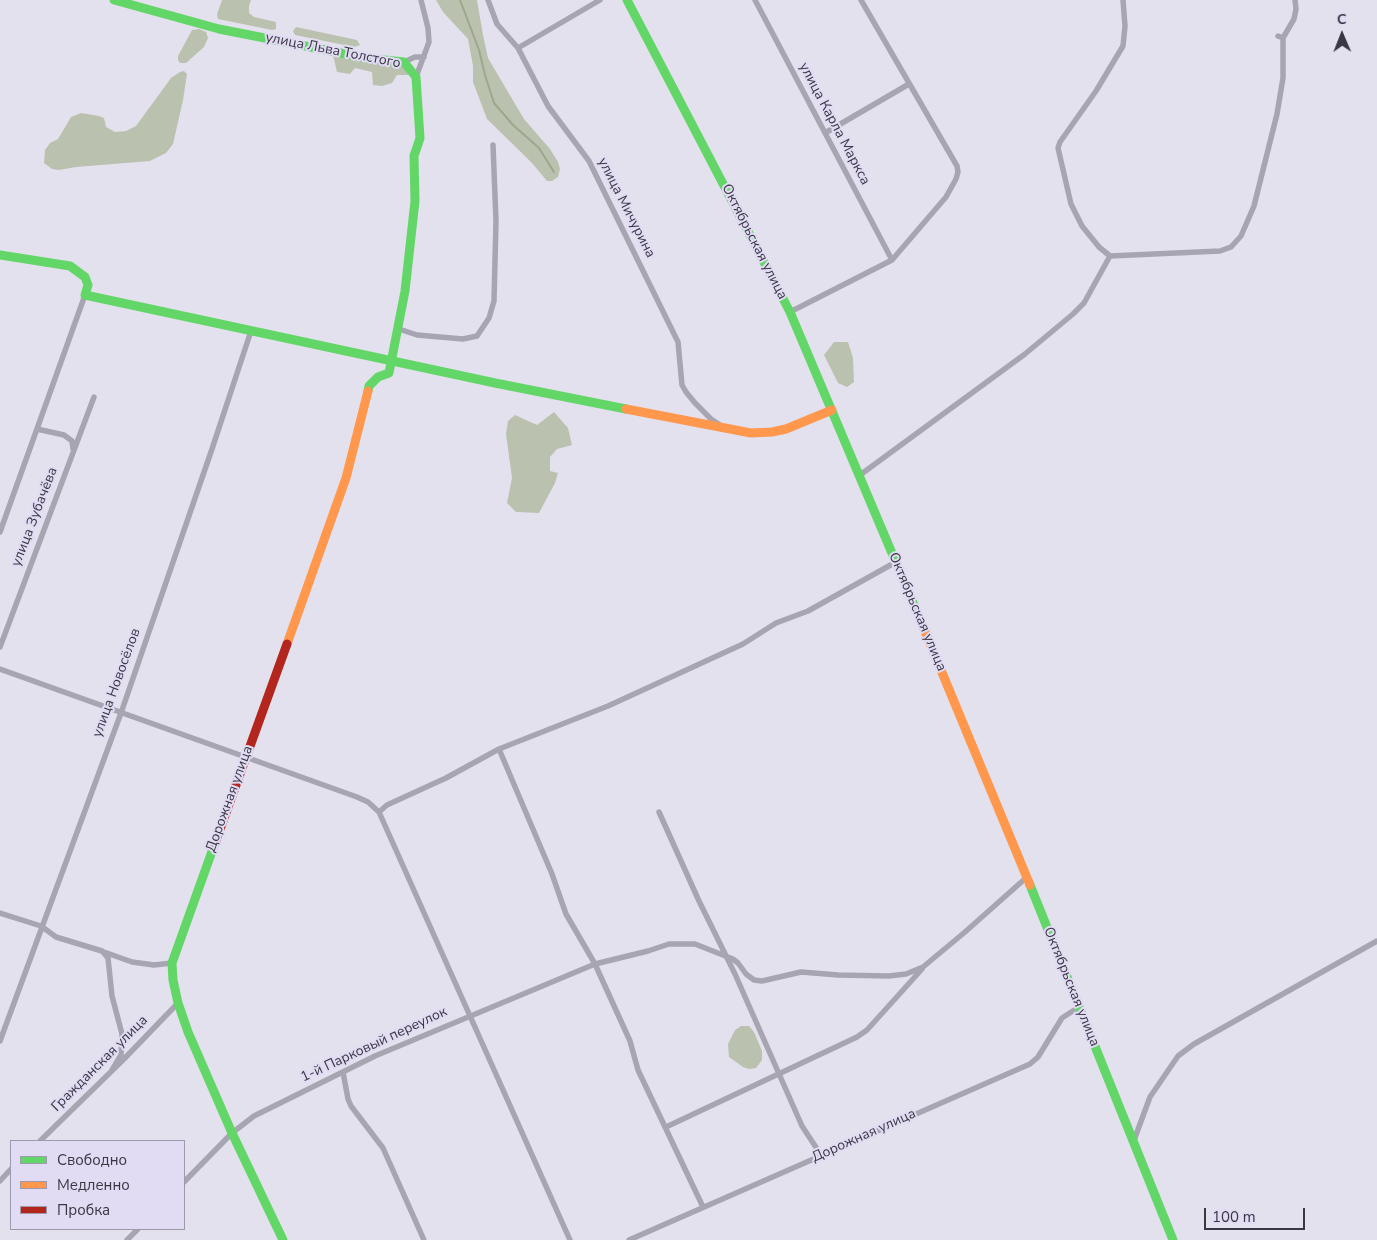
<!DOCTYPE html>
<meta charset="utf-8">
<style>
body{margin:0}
#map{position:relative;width:1377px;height:1240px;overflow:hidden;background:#e4e1ee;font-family:"Nunito Sans",sans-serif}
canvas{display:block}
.legend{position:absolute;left:10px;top:1140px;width:175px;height:90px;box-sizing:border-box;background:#e1dbf4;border:1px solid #9e99ac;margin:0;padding:6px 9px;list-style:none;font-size:15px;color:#393741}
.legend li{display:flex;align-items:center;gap:10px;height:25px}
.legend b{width:25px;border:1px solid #9e99ac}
.north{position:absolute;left:1317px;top:10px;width:50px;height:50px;-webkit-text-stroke:4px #e1dbf4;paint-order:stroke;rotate:359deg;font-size:14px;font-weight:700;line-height:20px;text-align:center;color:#393741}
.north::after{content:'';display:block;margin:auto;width:18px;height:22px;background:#393741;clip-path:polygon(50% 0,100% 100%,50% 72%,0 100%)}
.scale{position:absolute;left:1204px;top:1208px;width:101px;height:22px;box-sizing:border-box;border:2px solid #393741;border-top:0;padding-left:6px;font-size:15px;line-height:18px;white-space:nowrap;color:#393741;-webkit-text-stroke:4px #e1dbf4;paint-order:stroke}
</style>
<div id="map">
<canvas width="1377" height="1240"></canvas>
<ul class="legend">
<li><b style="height:6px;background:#63d668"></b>Свободно</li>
<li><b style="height:6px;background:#ff974d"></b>Медленно</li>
<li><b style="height:6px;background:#b3261e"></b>Пробка</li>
</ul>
<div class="north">С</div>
<div class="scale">100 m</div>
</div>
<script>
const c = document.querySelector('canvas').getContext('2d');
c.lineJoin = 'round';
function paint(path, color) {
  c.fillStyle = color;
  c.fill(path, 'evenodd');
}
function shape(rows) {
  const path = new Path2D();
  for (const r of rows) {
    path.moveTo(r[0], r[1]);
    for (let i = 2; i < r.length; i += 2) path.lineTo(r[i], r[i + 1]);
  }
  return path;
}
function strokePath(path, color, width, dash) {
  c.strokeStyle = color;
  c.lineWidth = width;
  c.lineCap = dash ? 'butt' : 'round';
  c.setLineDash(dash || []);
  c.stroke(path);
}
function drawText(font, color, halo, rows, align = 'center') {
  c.font = font + ' "Nunito Sans",sans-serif';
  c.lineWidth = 4;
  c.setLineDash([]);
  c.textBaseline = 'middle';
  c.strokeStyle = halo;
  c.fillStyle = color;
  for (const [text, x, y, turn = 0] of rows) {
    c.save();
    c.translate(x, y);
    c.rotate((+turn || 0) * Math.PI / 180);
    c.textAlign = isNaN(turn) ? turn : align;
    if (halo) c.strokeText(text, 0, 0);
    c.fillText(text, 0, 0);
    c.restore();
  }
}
paint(shape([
 [222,0,251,0,249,6,249,13,254,17,276,22,276,29,272,30,218,19,217,14],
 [436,0,477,0,483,35,488,58,524,119,550,149,558,162,560,169,558,177,552,181,547,181,532,163,487,119,473,82,473,66,468,39,443,12],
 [296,27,357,40,360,45,354,47,295,35,293,31],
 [199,29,206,32,208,38,204,47,186,63,180,63,178,60,178,56,192,30],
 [333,55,403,66,410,75,397,75,392,83,382,86,373,85,372,72,355,68,350,74,337,72],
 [184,71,187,74,183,100,173,144,166,153,150,161,76,167,59,170,52,169,44,163,45,150,50,143,58,139,71,117,81,113,99,116,104,118,106,127,115,132,126,131,136,126,171,78,180,72],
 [834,342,848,342,853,358,854,382,847,387,838,383,824,355],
 [554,412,568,428,572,445,557,449,550,457,550,471,558,473,555,483,539,513,516,512,507,503,512,478,506,434,508,421,515,415,537,425],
 [741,1026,749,1026,754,1032,762,1051,762,1060,756,1068,749,1069,743,1067,729,1057,728,1044,735,1030]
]), '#bbc1af');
strokePath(shape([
 [460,0,479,50,485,75,494,103,513,125,539,148,554,172]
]), '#9ea68c', 2);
strokePath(shape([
 [488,0,497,24,518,48,548,106,589,161,678,342,682,385,686,392,695,403,711,419,720,425],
 [755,0,892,260],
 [1123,0,1125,26,1123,46,1096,91,1060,142,1058,148,1071,204,1082,226,1099,247,1110,256,1220,251,1231,247,1241,236,1254,206,1277,114,1283,78,1283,38,1278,36],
 [1283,38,1294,19,1296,9,1295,0],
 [518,48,600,0],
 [404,62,415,57,424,57],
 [416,77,429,42,428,28,421,0],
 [825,133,909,84],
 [790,312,892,260,946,197,956,179,958,172,957,166,861,0],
 [399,329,417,335,463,339,477,336,489,318,494,301,496,221,493,145],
 [37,429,64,435,72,441,73,449],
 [860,475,1025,354,1073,314,1084,303,1110,256],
 [0,532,85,295],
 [0,647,94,397],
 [0,669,357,797,368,802,379,812,570,1240],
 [499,749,552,874,566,914,595,964,630,1041,638,1070,703,1207],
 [379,812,387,805,446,778,499,749,608,706,743,644,776,623,808,611,896,562],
 [659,812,699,901,735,974,802,1126,821,1155],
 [0,913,41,926,56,937,102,951,108,958,112,996,122,1034,121,1055,112,1070],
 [104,952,132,962,154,965,172,963],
 [0,1041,121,713,212,449,251,331],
 [343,1072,348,1099,351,1106,383,1148,424,1240],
 [666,1127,857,1037,867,1030,922,969],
 [40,1141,124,1059,178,1003],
 [1133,1143,1150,1097,1178,1056,1194,1044,1377,941],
 [0,1181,11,1169],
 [184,1182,232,1133,254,1116,375,1056,595,964,648,951,669,944,695,944,733,959,738,963,746,974,754,980,762,981,801,972,838,975,889,976,906,974,923,967,965,932,1027,877],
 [127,1240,138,1229],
 [629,1240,1030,1064,1038,1057,1062,1018,1079,1007]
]), '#a8a5b2', 5.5);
strokePath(shape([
 [114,0,219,29,366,58,404,62,416,77,420,138,414,156,415,201,405,291,389,373,378,377,369,386,368,391],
 [627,0,790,312,919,617],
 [0,255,70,266,85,277,88,285,85,295,495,383,626,409],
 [215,843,172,963,173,980,178,1003,188,1032,232,1133,283,1240],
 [1030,885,1173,1240]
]), '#63d668', 9);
strokePath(shape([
 [626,409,751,433,772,432,786,429,832,410],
 [919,617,1030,885],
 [287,644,346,478,368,391]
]), '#ff974d', 9);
strokePath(shape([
 [215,843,287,644]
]), '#b3261e', 9);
drawText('14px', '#393741', '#e1dbf4', [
 ["улица Льва Толстого",333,51,11],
 ["улица Карла Маркса",834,124,62],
 ["улица Мичурина",626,208,63],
 ["Октябрьская улица",754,242,63],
 ["улица Зубачёва",35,517,-69],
 ["Октябрьская улица",917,612,67],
 ["улица Новосёлов",117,683,-70],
 ["Дорожная улица",230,799,-70],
 ["Октябрьская улица",1071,987,68],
 ["1-й Парковый переулок",374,1045,-25],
 ["Гражданская улица",100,1064,-45],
 ["Дорожная улица",864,1136,-24]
]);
</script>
